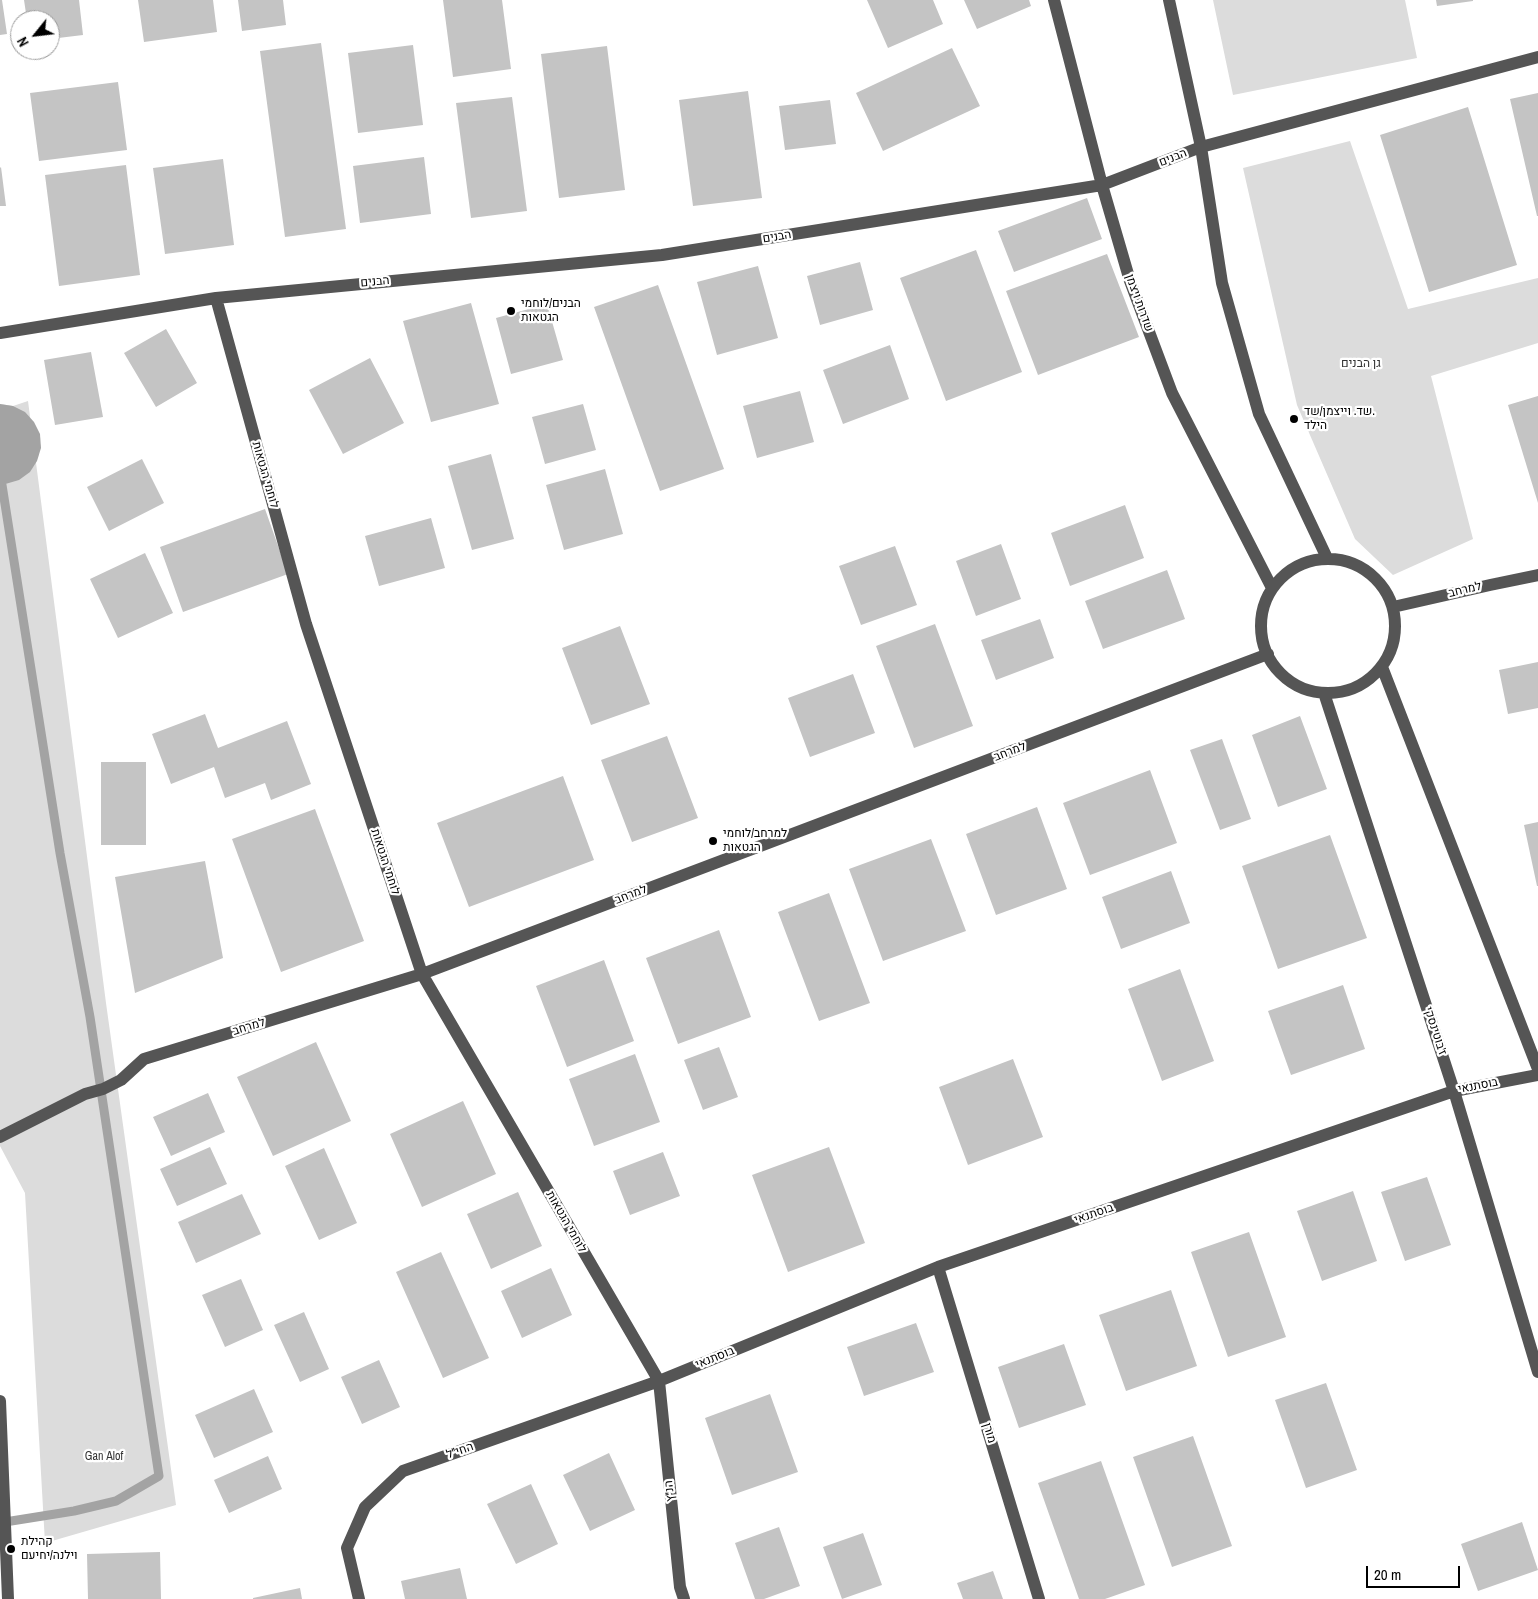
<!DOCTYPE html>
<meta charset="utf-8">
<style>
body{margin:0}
#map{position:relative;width:1538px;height:1599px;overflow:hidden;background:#fff;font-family:"Archivo Narrow",sans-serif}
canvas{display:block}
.north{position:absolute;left:10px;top:10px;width:50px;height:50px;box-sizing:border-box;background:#fff;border:1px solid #999;border-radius:50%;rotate:241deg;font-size:14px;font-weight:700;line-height:20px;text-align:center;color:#000}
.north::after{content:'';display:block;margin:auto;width:18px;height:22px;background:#000;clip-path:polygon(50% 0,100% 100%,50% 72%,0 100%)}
.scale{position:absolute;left:1366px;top:1566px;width:94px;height:22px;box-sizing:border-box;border:2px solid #000;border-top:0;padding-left:6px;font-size:15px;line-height:18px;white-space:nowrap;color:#000;-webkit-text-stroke:4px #fff;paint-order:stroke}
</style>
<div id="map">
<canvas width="1538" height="1599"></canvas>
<div class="north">N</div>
<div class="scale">20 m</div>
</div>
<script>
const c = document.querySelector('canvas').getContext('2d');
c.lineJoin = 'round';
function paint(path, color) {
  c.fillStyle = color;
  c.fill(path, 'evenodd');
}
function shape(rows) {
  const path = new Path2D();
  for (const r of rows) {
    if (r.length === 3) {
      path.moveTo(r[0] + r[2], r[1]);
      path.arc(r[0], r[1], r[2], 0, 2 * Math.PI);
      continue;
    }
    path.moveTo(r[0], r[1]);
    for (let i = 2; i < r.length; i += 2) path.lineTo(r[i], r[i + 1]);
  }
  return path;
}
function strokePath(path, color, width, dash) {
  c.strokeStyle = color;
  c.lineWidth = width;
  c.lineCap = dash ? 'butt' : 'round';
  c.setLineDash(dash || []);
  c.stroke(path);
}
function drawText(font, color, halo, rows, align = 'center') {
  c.font = font + ' "Archivo Narrow",Heebo,sans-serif';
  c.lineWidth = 4.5;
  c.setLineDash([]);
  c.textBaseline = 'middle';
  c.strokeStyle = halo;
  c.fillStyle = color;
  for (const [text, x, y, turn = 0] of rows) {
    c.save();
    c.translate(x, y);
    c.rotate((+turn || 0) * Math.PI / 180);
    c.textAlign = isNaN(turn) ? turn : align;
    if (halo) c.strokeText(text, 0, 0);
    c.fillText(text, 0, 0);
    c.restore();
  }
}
paint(shape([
 [1213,0,1405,0,1417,58,1233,95],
 [1350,141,1408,309,1538,278,1538,343,1431,376,1473,539,1393,575,1355,539,1297,405,1243,168],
 [28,401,106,1003,176,1505,45,1543,25,1193,0,1146,0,404,13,406]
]), '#dcdcdc');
paint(shape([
 [0,404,13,406,25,412,34,422,40,434,41,448,37,461,30,472,19,480,2,485,0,484]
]), '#a3a3a3');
strokePath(shape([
 [2,485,60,853,90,1017,159,1476,116,1501,74,1511,5,1522]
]), '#a3a3a3', 9);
paint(shape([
 [0,0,2,0,7,34,0,35],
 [24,0,79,0,83,35,50,39,50,20,27,20],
 [138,0,213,0,217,32,144,42],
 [238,0,283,0,286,25,242,31],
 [443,0,502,0,511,69,453,77],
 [867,0,933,0,943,24,888,48],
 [964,0,1029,0,1031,6,977,29],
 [1436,0,1473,0,1473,1,1437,6],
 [321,43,346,229,285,237,260,51],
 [413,45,423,125,358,133,348,53],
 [607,46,625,190,559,198,541,54],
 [952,48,980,106,883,151,856,93],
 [118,82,127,150,39,161,30,93],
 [748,91,762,198,693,206,679,100],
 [1538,93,1538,216,1537,216,1510,99],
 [512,97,527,211,471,218,456,103],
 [830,100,836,144,785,150,779,106],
 [1468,107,1517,265,1429,292,1380,135],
 [424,157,431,214,360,223,353,166],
 [223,159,234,245,165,254,153,168],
 [126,165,140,275,59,286,45,175],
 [1,167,6,206,0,206,0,168],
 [1087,198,1102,239,1014,272,998,231],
 [976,250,1022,372,946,401,900,278],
 [1107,254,1139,337,1038,375,1006,291],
 [860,262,873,310,820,325,807,276],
 [758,266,778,338,717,355,697,282],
 [658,285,724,469,660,491,594,307],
 [471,303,499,404,431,422,403,321],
 [547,304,563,360,511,374,496,318],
 [166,329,197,383,156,407,124,353],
 [890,345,909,399,843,424,823,370],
 [91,352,103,417,55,425,44,360],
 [370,358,404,423,343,454,309,390],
 [800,391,814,442,757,458,743,406],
 [1538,396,1538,503,1508,405],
 [583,404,596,450,545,464,532,417],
 [491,454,514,539,472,550,448,466],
 [142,459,164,503,109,531,87,487],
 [605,469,623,534,564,550,546,485],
 [1125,505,1144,558,1070,586,1051,533],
 [265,509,288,574,183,612,160,547],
 [431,518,445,568,379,586,365,536],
 [1001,544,1021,599,976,616,956,561],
 [895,546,917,605,861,625,839,566],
 [145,553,173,613,118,638,90,579],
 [1167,570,1185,619,1103,649,1085,601],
 [1040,619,1054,658,996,680,981,640],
 [935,624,973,726,914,748,876,646],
 [620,626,650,704,591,725,562,648],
 [1538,662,1538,708,1508,714,1499,670],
 [853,674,875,733,810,757,788,698],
 [205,714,218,748,287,721,311,784,271,800,265,783,225,798,214,767,171,784,152,734],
 [1300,716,1327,789,1278,807,1252,735],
 [667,736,698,818,632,842,601,760],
 [1222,739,1251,819,1220,830,1190,750],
 [101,762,146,762,146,845,101,845],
 [1150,770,1177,843,1090,875,1063,803],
 [563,776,594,860,469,907,437,823],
 [1037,807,1067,889,996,915,966,834],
 [315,809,364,941,281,972,232,839],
 [1538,822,1538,886,1537,886,1524,825],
 [1330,835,1367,938,1278,969,1242,866],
 [931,839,966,931,883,961,849,869],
 [205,861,223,958,135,993,115,877],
 [1171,871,1190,923,1121,949,1102,897],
 [829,893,870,1003,819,1021,778,912],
 [719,930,751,1017,678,1044,646,958],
 [604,960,634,1041,567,1067,536,986],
 [1180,969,1214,1061,1162,1081,1128,989],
 [1343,985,1365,1049,1291,1075,1268,1011],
 [316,1042,351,1121,273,1156,237,1077],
 [719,1047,738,1097,703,1110,684,1060],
 [635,1054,660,1122,594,1146,569,1079],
 [1013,1059,1043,1137,968,1165,939,1087],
 [208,1093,225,1132,171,1156,153,1117],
 [463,1101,496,1174,422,1207,390,1134],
 [210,1147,227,1184,177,1206,160,1169],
 [829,1147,865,1243,788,1272,752,1175],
 [324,1148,357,1223,319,1240,285,1166],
 [663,1152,680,1196,630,1215,613,1171],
 [1427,1177,1451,1245,1405,1261,1381,1192],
 [1353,1191,1377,1261,1322,1281,1297,1211],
 [518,1192,542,1246,491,1269,467,1214],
 [242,1194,261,1234,196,1263,178,1222],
 [1249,1232,1286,1337,1228,1357,1191,1252],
 [441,1252,489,1358,443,1378,396,1272],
 [551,1268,572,1315,522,1338,501,1291],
 [241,1279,263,1330,225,1347,202,1295],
 [1171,1290,1197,1366,1126,1391,1099,1315],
 [304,1312,329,1369,300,1382,274,1325],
 [916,1323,934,1372,864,1396,847,1347],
 [1064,1344,1086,1405,1019,1428,998,1367],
 [379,1360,400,1407,362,1424,341,1377],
 [1326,1383,1357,1470,1306,1488,1275,1400],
 [254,1389,273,1432,214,1458,195,1415],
 [770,1394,798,1472,732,1495,705,1418],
 [1193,1436,1232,1546,1172,1567,1133,1457],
 [609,1453,635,1510,590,1531,563,1475],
 [268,1456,282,1489,229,1513,214,1480],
 [1101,1461,1145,1585,1105,1599,1079,1599,1038,1483],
 [531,1484,558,1544,516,1564,487,1504],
 [1522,1522,1538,1570,1478,1591,1461,1544],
 [779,1527,800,1586,764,1599,755,1599,735,1543],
 [863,1533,882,1585,842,1599,823,1547],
 [160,1552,161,1599,88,1599,87,1554],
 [460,1568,467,1599,405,1599,401,1581],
 [993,1571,1003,1599,963,1599,957,1583],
 [300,1588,302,1599,253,1599,253,1598]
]), '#c4c4c4');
strokePath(shape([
 [1054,0,1102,185,1130,281,1172,393,1272,588],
 [1169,0,1201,147,1222,283,1259,414,1327,558],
 [216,298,306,624,422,974,659,1381,680,1587,684,1599],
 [0,333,216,298,662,255,1102,185,1201,147,1538,57],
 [1328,626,67],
 [1393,607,1490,585,1538,575],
 [1382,667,1538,1069],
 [1324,693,1454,1091,1538,1372],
 [0,1137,85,1094,103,1089,121,1080,144,1059,422,974,1268,654],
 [938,1267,1039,1599],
 [0,1401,8,1599],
 [359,1599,347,1548,365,1507,403,1471,659,1381,938,1267,1454,1091,1538,1075]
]), '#555', 12);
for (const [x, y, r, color] of [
 [511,311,5,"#000"],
 [1294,419,5,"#000"],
 [713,841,5,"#000"],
 [11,1549,5,"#000"]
]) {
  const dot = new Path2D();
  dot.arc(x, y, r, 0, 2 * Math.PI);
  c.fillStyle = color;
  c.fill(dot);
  strokePath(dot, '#fff', 2);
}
drawText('12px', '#000', '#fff', [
 ["הבנים",1173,158,-21],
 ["הבנים",777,237,-9],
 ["הבנים",375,282,-5],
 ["שדרות ויצמן",1139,303,70],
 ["לוחמי הגטאות",265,475,74],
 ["למרחב",1465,590,-13],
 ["למרחב",1010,752,-21],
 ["לוחמי הגטאות",385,862,72],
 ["למרחב",631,895,-21],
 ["למרחב",249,1027,-17],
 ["ז'בוטינסקי",1435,1031,72],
 ["בוסתנאי",1478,1086,-11],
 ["בוסתנאי",1094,1214,-19],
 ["לוחמי הגטאות",566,1222,60],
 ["בוסתנאי",715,1358,-22],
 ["מורן",989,1433,73],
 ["החי\"ל",460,1451,-19],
 ["הנ\"ץ",670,1491,-96]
]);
drawText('12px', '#000', '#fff', [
 ["הבנים/לוחמי",521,304],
 ["הגטאות",521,318],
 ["שד. וייצמן/שד.",1304,412],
 ["הילד",1304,426],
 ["למרחב/לוחמי",723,834],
 ["הגטאות",723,848],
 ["קהילת",21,1542],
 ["וילנה/יחיעם",21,1556]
], 'left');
drawText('12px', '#333', '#fff', [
 ["גן הבנים",1361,364],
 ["Gan Alof",104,1457]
]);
</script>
